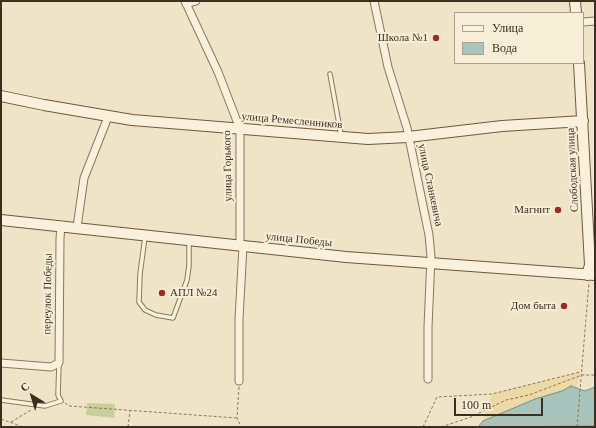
<!DOCTYPE html>
<meta charset="utf-8">
<style>
body{margin:0}
#map{position:relative;width:596px;height:428px;overflow:hidden;background:#f0e4c8;font-family:"Times New Roman",serif}
canvas{display:block}
.frame{position:absolute;inset:0;border:2px solid #3d2e20;pointer-events:none}
.legend{position:absolute;left:454px;top:12px;width:130px;height:52px;box-sizing:border-box;background:#f7eed8;border:1px solid #ada18e;margin:0;padding:5px 7px;list-style:none;font-size:12px;color:#3d2e20}
.legend li{display:flex;align-items:center;gap:8px;height:20px}
.legend b{width:20px;border:1px solid #ada18e}
.north{position:absolute;left:12px;top:376px;width:40px;height:40px;-webkit-text-stroke:3px #f7eed8;paint-order:stroke;rotate:322deg;font-size:11px;font-weight:700;line-height:16px;text-align:center;color:#3d2e20}
.north::after{content:'';display:block;margin:auto;width:14px;height:18px;background:#3d2e20;clip-path:polygon(50% 0,100% 100%,50% 72%,0 100%)}
.scale{position:absolute;left:454px;top:398px;width:89px;height:18px;box-sizing:border-box;border:2px solid #3d2e20;border-top:0;padding-left:5px;font-size:12px;line-height:14px;white-space:nowrap;color:#3d2e20;-webkit-text-stroke:3px #f7eed8;paint-order:stroke}
</style>
<div id="map">
<canvas width="596" height="428"></canvas>
<div class="frame"></div>
<ul class="legend">
<li><b style="height:5px;background:#faf1dc"></b>Улица</li>
<li><b style="height:11px;background:#a9c4bc"></b>Вода</li>
</ul>
<div class="north">С</div>
<div class="scale">100 m</div>
</div>
<script>
const c = document.querySelector('canvas').getContext('2d');
c.lineJoin = 'round';
function paint(path, color) {
  c.fillStyle = color;
  c.fill(path, 'evenodd');
}
function shape(rows) {
  const path = new Path2D();
  for (const r of rows) {
    path.moveTo(r[0], r[1]);
    for (let i = 2; i < r.length; i += 2) path.lineTo(r[i], r[i + 1]);
  }
  return path;
}
function strokePath(path, color, width, dash) {
  c.strokeStyle = color;
  c.lineWidth = width;
  c.lineCap = dash ? 'butt' : 'round';
  c.setLineDash(dash || []);
  c.stroke(path);
}
function drawText(font, color, halo, rows, align = 'center') {
  c.font = font + ' "Times New Roman",serif';
  c.lineWidth = 4;
  c.setLineDash([]);
  c.textBaseline = 'middle';
  c.strokeStyle = halo;
  c.fillStyle = color;
  for (const [text, x, y, turn = 0] of rows) {
    c.save();
    c.translate(x, y);
    c.rotate((+turn || 0) * Math.PI / 180);
    c.textAlign = isNaN(turn) ? turn : align;
    if (halo) c.strokeText(text, 0, 0);
    c.fillText(text, 0, 0);
    c.restore();
  }
}
paint(shape([
 [87,403,115,404,114,418,86,415]
]), '#c9cf9b');
paint(shape([
 [580,372,576,391,483,421,492,394]
]), '#ecd9a5');
const water = shape([
 [571,386,585,391,595,387,595,426,478,427,483,421,535,399,562,391,571,386]
]);
paint(water, '#a9c4bc');
strokePath(water, '#6f938a', 1);
const lane = shape([
 [330,74,341,135],
 [145,237,140,274,139,302,145,310,156,315,173,318,187,280,189,266,189,241],
 [1,400,45,406,61,401,58,395,59,363]
]);
const street = shape([
 [185,1,218,72,240,129,240,245],
 [374,1,388,67,407,128,429,235,431,257,428,327,428,379],
 [186,4,196,1],
 [583,22,595,21],
 [77,227,84,178,108,117],
 [1,363,51,367,59,363,60,239,61,225],
 [239,381,239,319,243,246]
]);
const secondary = shape([
 [575,1,576,13],
 [579,63,590,265,587,275],
 [1,96,44,105,132,120,368,139,408,137,502,126,583,121],
 [1,220,346,257,595,275]
]);
strokePath(lane, '#8d765c', 5.5);
strokePath(street, '#8d765c', 9);
strokePath(secondary, '#6f573f', 12);
strokePath(shape([
 [239,387,237,418,241,427],
 [65,403,69,406,237,418],
 [1,419,23,427],
 [11,422,31,410],
 [128,427,130,411],
 [423,427,437,397,492,394,580,372],
 [441,427,471,417,506,400,529,395,582,375,595,375],
 [577,427,589,282]
]), '#8d765c', 1, [3, 2]);
strokePath(lane, '#faf1dc', 3.5);
strokePath(street, '#faf1dc', 7);
strokePath(secondary, '#faf1dc', 10);
for (const [x, y, r, color] of [
 [436,38,4,"#9e2a2b"],
 [558,210,4,"#9e2a2b"],
 [162,293,4,"#9e2a2b"],
 [564,306,4,"#9e2a2b"]
]) {
  const dot = new Path2D();
  dot.arc(x, y, r, 0, 2 * Math.PI);
  c.fillStyle = color;
  c.fill(dot);
  strokePath(dot, '#f7eed8', 1.5);
}
drawText('11px', '#3d2e20', '#f7eed8', [
 ["Школа №1",428,38],
 ["Магнит",550,210],
 ["АПЛ №24",170,293,"left"],
 ["Дом быта",556,306]
], 'right');
drawText('11px', '#3d2e20', '#f7eed8', [
 ["улица Ремесленников",292,121,5],
 ["улица Горького",228,166,-91],
 ["Слободская улица",573,170,-93],
 ["улица Станкевича",430,185,78],
 ["улица Победы",299,240,6],
 ["переулок Победы",48,294,-89]
]);
</script>
